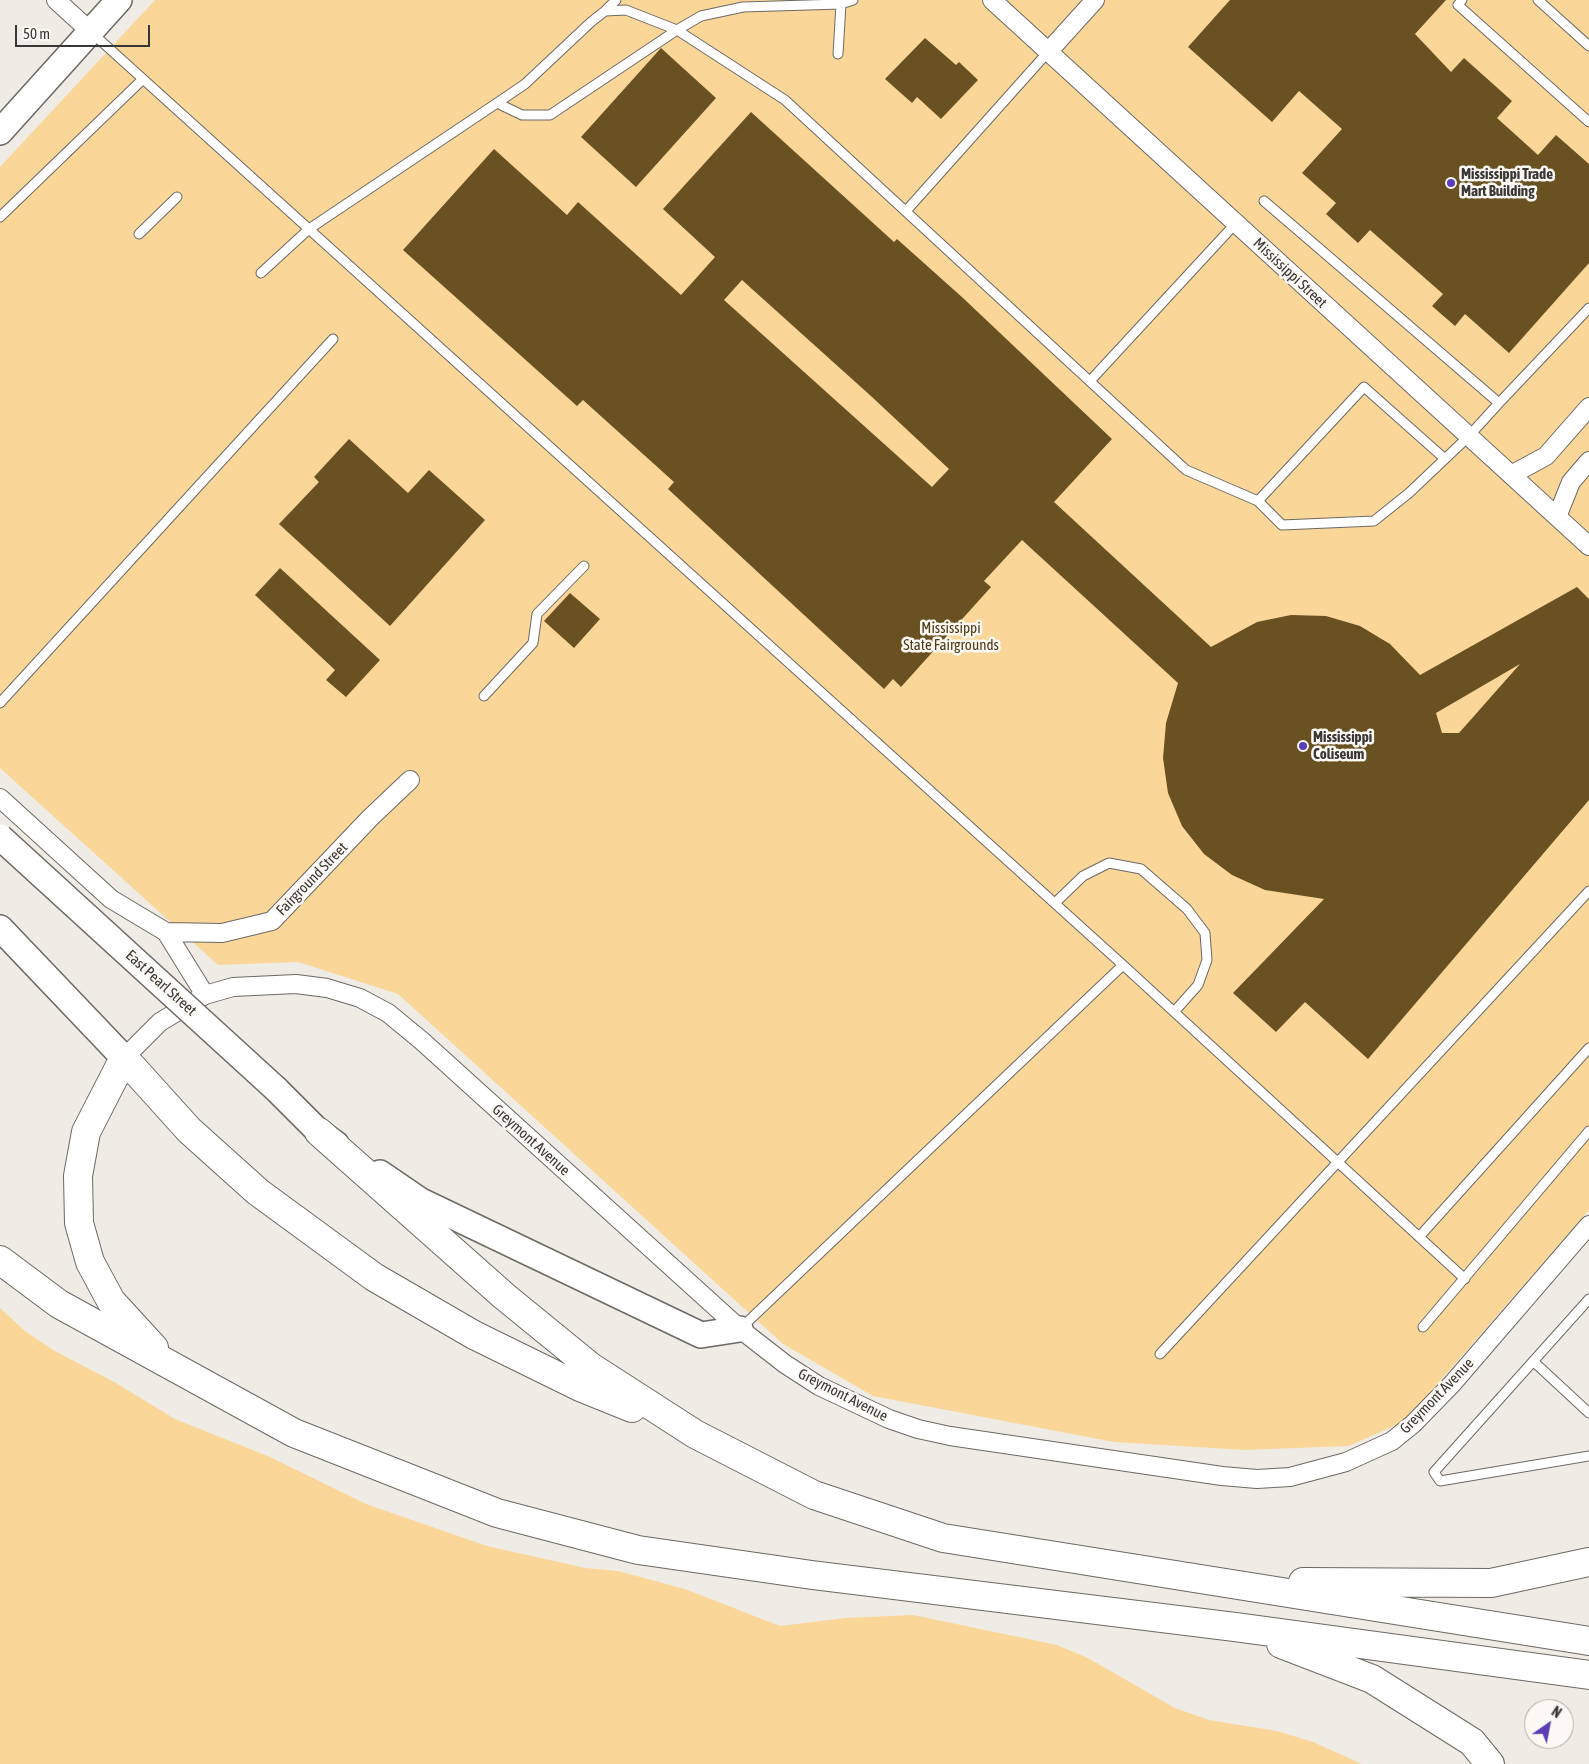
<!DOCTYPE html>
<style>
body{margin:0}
#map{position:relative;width:1589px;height:1764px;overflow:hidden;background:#efece6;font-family:"Asap Condensed",sans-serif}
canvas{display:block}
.north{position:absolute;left:1524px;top:1699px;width:50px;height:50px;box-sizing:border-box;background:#fcf9f4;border:1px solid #aeaba8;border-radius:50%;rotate:33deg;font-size:14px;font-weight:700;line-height:20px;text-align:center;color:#393735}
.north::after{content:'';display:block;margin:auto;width:18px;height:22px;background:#5c3db5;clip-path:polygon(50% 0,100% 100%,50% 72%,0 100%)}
.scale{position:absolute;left:15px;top:25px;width:135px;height:22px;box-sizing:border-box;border:2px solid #393735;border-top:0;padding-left:6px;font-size:15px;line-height:18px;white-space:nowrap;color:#393735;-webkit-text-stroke:4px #fcf9f4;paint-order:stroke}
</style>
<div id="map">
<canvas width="1589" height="1764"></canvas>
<div class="north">N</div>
<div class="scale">50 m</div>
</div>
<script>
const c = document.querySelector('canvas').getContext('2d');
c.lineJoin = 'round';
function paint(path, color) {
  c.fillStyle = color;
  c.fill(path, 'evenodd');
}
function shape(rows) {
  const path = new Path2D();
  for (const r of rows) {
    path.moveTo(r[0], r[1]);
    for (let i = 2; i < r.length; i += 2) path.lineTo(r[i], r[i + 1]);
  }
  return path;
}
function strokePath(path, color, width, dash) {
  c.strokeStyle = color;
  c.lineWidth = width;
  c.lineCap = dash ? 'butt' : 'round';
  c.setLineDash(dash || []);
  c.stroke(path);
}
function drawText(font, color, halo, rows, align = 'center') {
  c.font = font + ' "Asap Condensed",sans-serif';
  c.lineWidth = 5;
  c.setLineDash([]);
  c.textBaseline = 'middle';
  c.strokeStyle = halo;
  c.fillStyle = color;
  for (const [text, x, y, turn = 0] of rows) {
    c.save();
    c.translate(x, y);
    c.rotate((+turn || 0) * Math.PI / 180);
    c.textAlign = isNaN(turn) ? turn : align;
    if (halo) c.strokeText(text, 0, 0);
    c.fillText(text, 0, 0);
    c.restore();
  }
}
paint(shape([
 [155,0,1589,0,1589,1210,1405,1421,1349,1446,1245,1450,1114,1442,873,1396,783,1344,398,994,298,962,218,965,0,768,0,167],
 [0,1308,25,1331,53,1350,116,1383,175,1419,270,1457,366,1504,487,1546,585,1568,618,1571,685,1589,780,1626,845,1618,913,1615,1057,1645,1088,1658,1175,1708,1209,1720,1277,1731,1313,1742,1362,1764,0,1764]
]), '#fad799');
paint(shape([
 [1230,0,1446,0,1415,34,1451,72,1464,58,1512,101,1497,118,1538,155,1556,135,1589,164,1589,263,1509,353,1465,314,1455,326,1432,306,1443,294,1370,230,1358,243,1326,214,1336,203,1302,173,1342,129,1299,91,1272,122,1188,47],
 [925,38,956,65,959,62,978,80,941,119,917,97,912,103,885,79],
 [661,48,716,98,636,187,581,137],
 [751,112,894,242,897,239,963,298,1112,439,1054,502,1211,647,1257,622,1291,615,1326,616,1360,626,1390,644,1420,675,1577,587,1589,599,1589,800,1368,1059,1305,1002,1276,1032,1233,993,1324,899,1265,890,1232,875,1204,854,1182,826,1168,793,1163,758,1166,723,1178,683,1022,540,984,581,991,587,901,687,893,679,884,689,668,489,674,482,583,400,577,406,403,250,494,149,567,215,578,202,681,295,715,257,663,209],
 [742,280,872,397,949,469,932,487,724,300],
 [1520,664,1459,733,1442,733,1436,713],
 [349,439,408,493,429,470,485,520,390,626,279,524,319,482,314,477],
 [280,568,380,660,346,697,326,680,335,670,255,595],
 [570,593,600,619,574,648,544,621]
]), '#6a5122');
const lane = shape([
 [1462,0,1458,5,1589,122],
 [1538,0,1589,46],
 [605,11,616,0],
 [91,32,1123,965,1465,1279],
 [838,54,841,4],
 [497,103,525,84,591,22,605,11,626,10,677,30,701,16,743,7,841,4,853,0],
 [1264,201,1499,403,1589,308],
 [906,211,1048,52],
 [0,217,143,79],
 [139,234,177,197],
 [261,273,309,229,497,103,522,115,550,115,677,30,785,100,1186,470,1258,501],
 [1090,381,1236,223],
 [1445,459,1364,387,1258,501,1282,525,1374,521,1409,493,1468,437,1499,403],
 [484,696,533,643,537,614,584,566],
 [0,703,333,339],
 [1055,903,1083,876,1109,863,1141,869,1187,909,1205,933,1207,960,1198,985,1174,1012],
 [1419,1237,1589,1048],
 [1589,1299,1434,1472,1440,1481,1589,1456],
 [1423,1327,1589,1131],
 [741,1328,1123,965],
 [1160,1354,1589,891],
 [1533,1361,1589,1413]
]);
const street = shape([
 [56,0,91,32],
 [992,0,1589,546],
 [1048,52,1095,0],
 [1511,475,1546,456,1589,407],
 [1557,517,1571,482,1589,461],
 [0,798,111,899,166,932,222,933,272,921,370,818,410,780],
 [166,932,205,995],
 [124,1058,160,1022,205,995,233,987,296,984,327,988,360,998,388,1013,422,1041,740,1329,785,1364,819,1386,889,1419,918,1429,950,1436,1222,1476,1257,1479,1290,1477,1346,1462,1392,1441,1413,1424,1452,1384,1589,1225]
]);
const secondary = shape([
 [0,132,119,0],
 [0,928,124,1058],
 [276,1089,319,1132,336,1144],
 [380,1173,421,1201,701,1335,740,1329]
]);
const highway = shape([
 [319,1132,504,1296,591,1367,695,1434,814,1495,943,1538,1589,1641],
 [0,1260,59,1304,294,1433,497,1513,638,1550,812,1575,1235,1627,1589,1675],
 [154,1348,111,1301,90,1262,79,1223,78,1176,86,1132,124,1058,189,1130,258,1192,374,1277,474,1335,580,1387,632,1408],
 [1303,1582,1491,1583,1589,1562],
 [1281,1644,1372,1679,1472,1742,1490,1764]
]);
strokePath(lane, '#6c6964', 11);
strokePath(street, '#6c6964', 20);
strokePath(secondary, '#6c6964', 28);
strokePath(highway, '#6c6964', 30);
strokePath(lane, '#fff', 9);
strokePath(street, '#fff', 18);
strokePath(secondary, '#fff', 25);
strokePath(highway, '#fff', 28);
const secondaryBridge = shape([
 [0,837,276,1089]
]);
strokePath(secondaryBridge, '#6c6964', 28, []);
strokePath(secondaryBridge, '#fff', 25);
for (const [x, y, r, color] of [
 [1451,183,5,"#5c3db5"],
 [1303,746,5,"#5c3db5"]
]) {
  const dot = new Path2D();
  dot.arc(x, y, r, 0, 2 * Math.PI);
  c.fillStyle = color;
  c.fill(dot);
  strokePath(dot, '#fcf9f4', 2);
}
drawText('bold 15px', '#393735', '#fcf9f4', [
 ["Mississippi Trade",1461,174],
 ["Mart Building",1461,191],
 ["Mississippi",1313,737],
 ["Coliseum",1313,754]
], 'left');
drawText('15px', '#393735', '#fcf9f4', [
 ["Mississippi Street",1290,273,43],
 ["Fairground Street",312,879,-46],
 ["East Pearl Street",161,983,42],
 ["Greymont Avenue",531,1140,42],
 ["Greymont Avenue",843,1395,27],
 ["Greymont Avenue",1437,1396,-46]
]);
drawText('15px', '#4f3b15', '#fcf9f4', [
 ["Mississippi",951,628],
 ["State Fairgrounds",951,645]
]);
</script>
